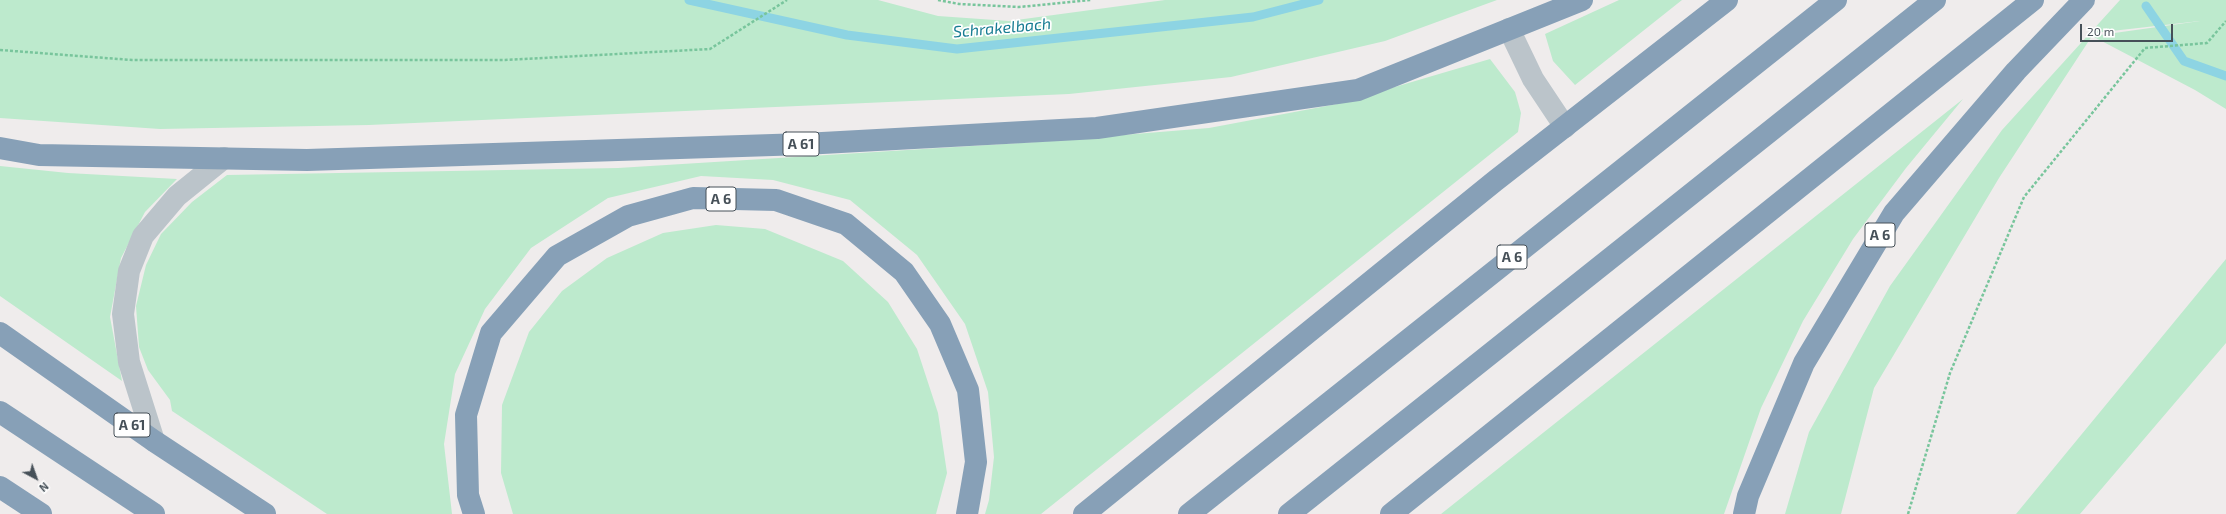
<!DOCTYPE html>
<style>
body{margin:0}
#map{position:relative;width:2226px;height:514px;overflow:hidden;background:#efecec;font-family:"Exo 2",sans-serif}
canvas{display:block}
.north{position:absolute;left:16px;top:458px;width:40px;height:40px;-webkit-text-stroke:3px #fff;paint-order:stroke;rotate:139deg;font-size:11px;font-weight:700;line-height:16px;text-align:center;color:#465058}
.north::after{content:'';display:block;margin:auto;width:14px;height:18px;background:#465058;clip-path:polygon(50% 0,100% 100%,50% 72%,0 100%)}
.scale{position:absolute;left:2080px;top:24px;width:93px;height:18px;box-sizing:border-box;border:2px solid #465058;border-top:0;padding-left:5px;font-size:12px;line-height:14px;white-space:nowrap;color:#465058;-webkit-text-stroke:3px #fff;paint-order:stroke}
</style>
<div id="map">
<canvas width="2226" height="514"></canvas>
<div class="north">N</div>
<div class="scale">20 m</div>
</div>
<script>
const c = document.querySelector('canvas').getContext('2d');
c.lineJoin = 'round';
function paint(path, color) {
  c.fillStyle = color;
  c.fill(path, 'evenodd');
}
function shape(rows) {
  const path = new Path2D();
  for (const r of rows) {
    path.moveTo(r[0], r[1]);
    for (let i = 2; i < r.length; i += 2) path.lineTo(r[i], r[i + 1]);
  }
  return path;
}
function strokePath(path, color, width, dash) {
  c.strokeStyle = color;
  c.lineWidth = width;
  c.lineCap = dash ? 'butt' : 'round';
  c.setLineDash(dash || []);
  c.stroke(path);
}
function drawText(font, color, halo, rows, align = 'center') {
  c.font = font + ' "Exo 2",sans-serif';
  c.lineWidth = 3.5;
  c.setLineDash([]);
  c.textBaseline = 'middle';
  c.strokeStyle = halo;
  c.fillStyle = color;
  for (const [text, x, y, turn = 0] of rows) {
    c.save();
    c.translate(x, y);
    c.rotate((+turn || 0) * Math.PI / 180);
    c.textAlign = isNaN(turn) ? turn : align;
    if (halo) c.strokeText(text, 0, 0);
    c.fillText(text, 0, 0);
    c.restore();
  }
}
paint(shape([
 [0,0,878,0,938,16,1009,21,1165,0,1497,0,1385,41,1231,77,1069,94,369,125,160,129,0,118],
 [1619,0,1682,0,1575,85,1553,61,1545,34],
 [2120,0,2226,0,2226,109,2195,90,2092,36,1999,178,1874,388,1841,514,1785,514,1809,432,1890,286,2002,130],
 [2200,21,2093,36,2093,35,2094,33],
 [1490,59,1515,92,1521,113,1518,132,1041,514,985,514,989,500,994,457,988,392,965,324,917,255,850,200,773,180,701,176,608,198,531,248,485,309,455,374,444,444,452,514,327,514,172,411,170,400,148,370,139,347,136,306,146,265,161,234,192,202,227,175,618,168,1036,142,1209,128,1337,104],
 [1963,99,1906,168,1853,239,1803,321,1761,408,1724,514,1441,514],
 [0,166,68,173,177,179,145,212,121,258,110,317,122,381,0,296],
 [716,225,765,229,843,261,888,302,917,349,938,413,947,473,936,514,513,514,501,473,502,405,529,332,562,291,607,258,663,233],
 [2226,259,2226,343,2080,514,2016,514]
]), '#bdeacd');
strokePath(shape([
 [689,0,847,35,957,49,1253,17,1319,0],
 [2146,6,2184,61,2226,76]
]), '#8dd4e3', 9);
strokePath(shape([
 [938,0,959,4,1019,7,1091,0],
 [0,50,132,60,505,60,710,49,787,0],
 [1908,514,1950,373,2024,197,2145,48,2207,43,2226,21]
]), '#78c59c', 2.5, [3, 2]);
strokePath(shape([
 [1509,29,1533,79,1565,127],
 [154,441,129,362,123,314,129,271,143,236,177,196,224,158]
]), '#bbc4ca', 22);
strokePath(shape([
 [0,148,39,155,307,160,804,144,1097,128,1358,90,1582,0],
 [0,333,154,441,265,514],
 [0,412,154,514],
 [0,487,41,514],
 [474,514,468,495,466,415,491,333,557,256,628,216,693,198,776,200,846,224,904,272,940,324,968,390,976,462,967,514],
 [1084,514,1495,181,1727,0],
 [1189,514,1836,0],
 [1289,514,1935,0],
 [1391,514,2033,0],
 [1744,514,1748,496,1804,363,1894,213,2016,71,2084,0]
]), '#87a0b7', 22);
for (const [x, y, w] of [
 [801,144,36],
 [721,199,30],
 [1880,235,30],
 [1512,257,30],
 [132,425,36]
]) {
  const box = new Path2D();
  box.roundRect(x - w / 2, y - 12, w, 24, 3);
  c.fillStyle = '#fff';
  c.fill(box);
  strokePath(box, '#465058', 1);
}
drawText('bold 14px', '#465058', null, [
 ["A 61",801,144],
 ["A 6",721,199],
 ["A 6",1880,235],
 ["A 6",1512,257],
 ["A 61",132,425]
]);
drawText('italic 16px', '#177c92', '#fff', [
 ["Schrakelbach",1002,28,-5]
]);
</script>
